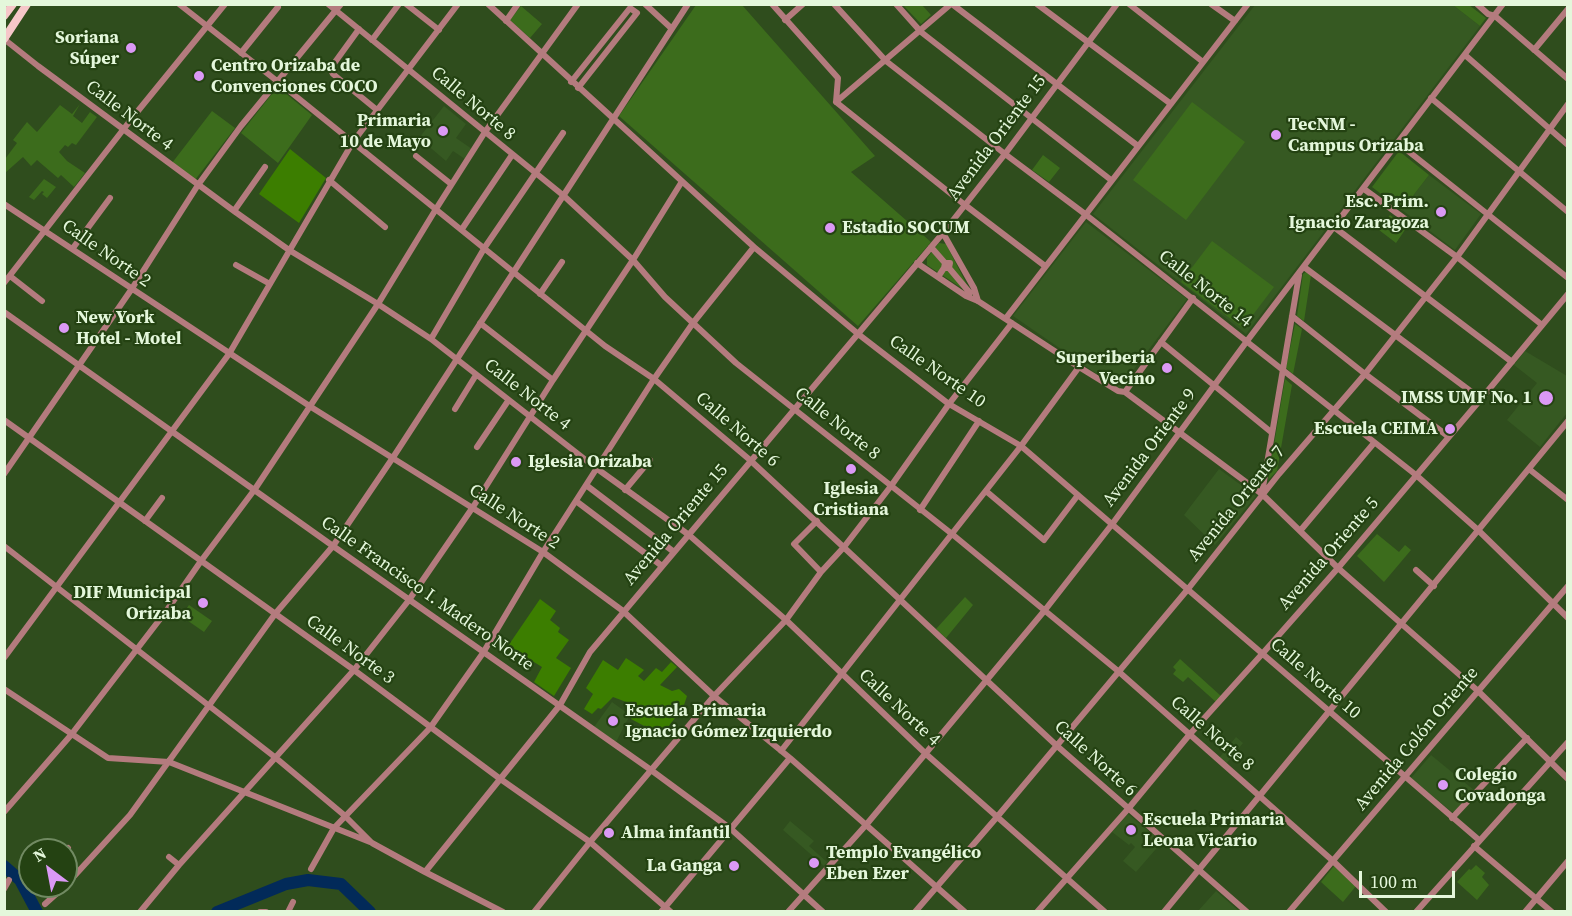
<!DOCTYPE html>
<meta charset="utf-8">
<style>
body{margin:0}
#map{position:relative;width:1572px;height:916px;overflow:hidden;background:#2f4d1d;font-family:"Source Serif 4",serif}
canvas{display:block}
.frame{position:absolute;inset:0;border:6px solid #e4f7db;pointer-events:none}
.north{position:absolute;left:18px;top:838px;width:60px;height:60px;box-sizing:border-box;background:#244212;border:2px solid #718a62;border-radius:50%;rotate:328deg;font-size:16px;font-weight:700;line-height:24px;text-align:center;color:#e4f7db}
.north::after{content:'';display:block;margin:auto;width:21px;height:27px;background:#db99f5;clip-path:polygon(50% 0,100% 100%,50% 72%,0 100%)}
.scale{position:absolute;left:1359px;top:871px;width:96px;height:27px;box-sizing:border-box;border:3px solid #e4f7db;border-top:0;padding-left:8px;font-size:18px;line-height:21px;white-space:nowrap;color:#e4f7db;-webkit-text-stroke:4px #244212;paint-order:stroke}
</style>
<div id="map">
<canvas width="1572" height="916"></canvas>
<div class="frame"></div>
<div class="north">N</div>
<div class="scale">100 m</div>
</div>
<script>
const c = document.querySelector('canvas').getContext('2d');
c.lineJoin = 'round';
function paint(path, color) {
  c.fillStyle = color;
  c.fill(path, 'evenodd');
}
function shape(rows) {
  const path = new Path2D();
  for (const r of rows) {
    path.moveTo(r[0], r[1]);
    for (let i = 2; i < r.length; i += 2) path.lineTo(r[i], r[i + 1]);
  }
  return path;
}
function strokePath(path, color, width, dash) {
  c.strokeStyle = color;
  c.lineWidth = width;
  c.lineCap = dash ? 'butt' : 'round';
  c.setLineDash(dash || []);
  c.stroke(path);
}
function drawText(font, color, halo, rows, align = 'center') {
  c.font = font + ' "Source Serif 4",serif';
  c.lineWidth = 4.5;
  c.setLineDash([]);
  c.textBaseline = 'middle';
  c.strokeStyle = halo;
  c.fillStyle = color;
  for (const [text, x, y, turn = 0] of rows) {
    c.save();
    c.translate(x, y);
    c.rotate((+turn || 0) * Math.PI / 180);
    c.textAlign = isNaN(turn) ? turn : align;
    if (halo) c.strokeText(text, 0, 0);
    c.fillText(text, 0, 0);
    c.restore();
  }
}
paint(shape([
 [1255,5,1453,5,1480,26,1246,334,1093,214],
 [444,106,466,124,456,138,472,149,465,159,453,151,446,161,419,138],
 [1429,175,1481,214,1455,250,1402,210],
 [1086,222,1187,299,1119,389,1013,316],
 [1525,351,1567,376,1567,413,1540,447,1507,420,1537,383,1514,365],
 [1219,469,1256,496,1215,545,1184,515],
 [612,702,630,715,616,742,594,727],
 [1236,737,1243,743,1226,764,1219,758],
 [1431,755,1475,791,1456,811,1452,812,1411,778],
 [1128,814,1162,842,1136,872,1123,861,1135,847,1131,843,1129,845,1112,832],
 [790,821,814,841,809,846,827,862,824,866,783,830],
 [1216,891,1239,911,1198,911]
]), '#365922');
paint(shape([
 [696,5,742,5,875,156,851,172,931,242,858,326,619,116],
 [903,5,922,5,931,15,921,24],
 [1453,5,1469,5,1486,18,1480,26],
 [521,6,542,24,530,38,510,20],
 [279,88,312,115,278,163,241,133,275,90],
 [1192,102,1245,142,1186,220,1133,180],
 [80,104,73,116,82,123,90,112,97,117,76,145,72,143,68,147,65,145,59,152,67,161,85,173,74,187,61,175,58,178,37,160,31,166,23,157,5,173,5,159,17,143,13,140,27,122,37,132,60,105,72,114],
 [212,111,235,128,195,180,172,163],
 [1399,151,1429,175,1402,210,1372,187],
 [1043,155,1060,168,1049,182,1032,170],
 [44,179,56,187,47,198,42,194,44,192,42,191,34,200,29,197],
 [1390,215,1407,227,1396,243,1379,230],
 [1212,241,1274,287,1243,328,1181,282],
 [939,243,946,244,968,287,963,289,927,265,927,258],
 [1306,272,1311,275,1304,321,1297,316,1303,274],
 [1295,324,1302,329,1293,374,1286,368],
 [1285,379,1292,385,1277,471,1268,480],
 [1377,534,1399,552,1405,545,1411,550,1384,582,1357,556],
 [965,597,973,605,946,638,936,629],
 [189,605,212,621,204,632,181,616],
 [1180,659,1221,696,1216,702,1188,677,1183,682,1173,674,1176,670,1173,667],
 [1476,865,1485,873,1482,877,1489,885,1477,900,1457,882,1469,869,1471,870],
 [1334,866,1356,886,1343,902,1321,882]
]), '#3c6c1c');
paint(shape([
 [290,149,326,178,299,223,259,194],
 [540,599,556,611,550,620,560,628,558,632,569,640,556,658,571,668,554,696,534,682,542,667,508,646],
 [626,658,644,670,638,676,644,681,656,668,662,672,671,662,677,667,660,685,672,691,679,689,687,696,683,708,664,732,650,729,631,719,634,705,613,697,601,709,598,708,592,714,584,709,593,694,586,688,603,660,618,670]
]), '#3c7e00');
strokePath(shape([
 [4,866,20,880,37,912],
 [217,912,286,884,308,880,341,884,370,912]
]), '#022a59', 12);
strokePath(shape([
 [179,4,277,81,605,346,654,379,750,460,1056,745,1247,912],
 [328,4,564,196,633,260,665,297,736,363,952,534,1118,671,1333,861,1386,912],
 [406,4,439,30],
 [488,4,754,247,857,333,949,404,1021,446,1479,840],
 [645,4,671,28],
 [772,4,838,78,836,102,965,205,1045,266],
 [834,4,886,61,1005,154,1085,214,1416,475,1478,530,1568,618],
 [896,4,921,32,1111,180],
 [952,4,1138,146],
 [1037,4,1171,104],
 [1129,4,1203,62],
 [1211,4,1235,21],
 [1477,4,1488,14,1495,16,1568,79],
 [785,20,803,4],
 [506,21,518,4],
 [359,29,330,69,333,74,377,110],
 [4,39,38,66,234,211,289,250,378,304,431,339,596,468,689,535,786,620,926,754,1105,912],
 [372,40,399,4],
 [1534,50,1568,9],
 [241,53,278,7],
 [1465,55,1568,145],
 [571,82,630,8,637,13,578,88],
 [1431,98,1568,212],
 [836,102,951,4],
 [1398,143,1568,278],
 [416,156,451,184],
 [329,180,385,227],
 [1364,189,1457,257,1542,325],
 [4,204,311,407,543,552,623,611,714,696,790,758,965,912],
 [234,211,265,167],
 [1334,227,1512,362],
 [462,229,512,155],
 [943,233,974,288,978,301],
 [931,247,945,263],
 [73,248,110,198],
 [917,263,966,296,978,301,1079,367,1118,391,1125,392,1262,494,1338,568,1478,691,1568,779],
 [236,265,270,284],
 [1304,267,1481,399],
 [949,268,970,293],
 [10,276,42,301],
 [938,277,944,268,945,263,950,263,949,268,944,268],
 [4,283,133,117,225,4],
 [540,294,562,262],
 [4,312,333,546,651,770,731,829,823,912],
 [1292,316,1365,374,1449,437],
 [1006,318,1248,4],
 [480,323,553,380],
 [431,339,485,247,563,133],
 [1161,342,1271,432],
 [1125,392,1193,298],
 [455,409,476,375],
 [4,420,354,670,499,778,590,842,671,912],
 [477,447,508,401],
 [1529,469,1568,500],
 [4,474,131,290,198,185,241,126,341,4],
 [586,485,674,552],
 [625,490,650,460],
 [986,491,1044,540,1078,495],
 [1262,493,1299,275],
 [576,501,662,566],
 [920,510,979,421],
 [145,521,162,498],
 [817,521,794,544,821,572],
 [1300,531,1374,443],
 [4,546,276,758,344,815,372,843,425,872,503,912],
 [1416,570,1434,586],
 [4,658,229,354,353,142,458,4],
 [4,689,108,758,169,762,370,842],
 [781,751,1021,446,1079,367],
 [4,812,71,735,167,610,201,561,255,489,378,304,436,209,485,132,578,4],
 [1452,818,1527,738],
 [1474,846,1552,912],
 [66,850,68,848],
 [169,857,179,865],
 [311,869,334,828,430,728,483,653,543,552,654,379,693,323,754,247],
 [425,872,560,705,590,652,943,233,1005,154,1117,4],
 [66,885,130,815,275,614,333,546,392,459,688,4],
 [4,889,9,880],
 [45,904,65,886],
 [140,912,179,865,354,670,409,600,473,507,553,380,633,260,681,183],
 [260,912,266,912],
 [288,912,293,902],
 [534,912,590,842,714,696,786,620,821,572,844,547,891,486,949,404,1012,323],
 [661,912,790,758],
 [788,912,866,825,1045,610,1113,523,1247,341,1503,4],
 [915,912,997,817,1188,589,1279,474,1365,374,1457,257,1568,104],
 [1037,912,1128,809,1190,734,1263,653,1338,568,1481,399,1568,294],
 [1164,912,1568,421],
 [1289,912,1568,586],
 [1416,912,1568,742],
 [1525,912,1568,861]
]), '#b47b7e', 6);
strokePath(shape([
 [4,16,13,4],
 [4,39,27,4]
]), '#f6c7c9', 8);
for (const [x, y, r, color] of [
 [131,48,6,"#db99f5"],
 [199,76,6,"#db99f5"],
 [443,131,6,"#db99f5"],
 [1276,135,6,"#db99f5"],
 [1441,212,6,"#db99f5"],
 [830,228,6,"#db99f5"],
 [64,328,6,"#db99f5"],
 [1167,368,6,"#db99f5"],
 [1546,398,8,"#db99f5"],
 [1450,429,6,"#db99f5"],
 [516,462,6,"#db99f5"],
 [851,469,6,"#db99f5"],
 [203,603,6,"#db99f5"],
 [613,721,6,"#db99f5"],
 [1443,785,6,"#db99f5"],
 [1131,830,6,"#db99f5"],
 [609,833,6,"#db99f5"],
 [814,863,6,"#db99f5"],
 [734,866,6,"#db99f5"]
]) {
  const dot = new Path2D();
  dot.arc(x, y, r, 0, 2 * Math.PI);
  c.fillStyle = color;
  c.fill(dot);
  strokePath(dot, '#244212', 2);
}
drawText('bold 18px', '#e4f7db', '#244212', [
 ["Soriana",119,38,"right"],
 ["Súper",119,59,"right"],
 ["Centro Orizaba de",211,66],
 ["Convenciones COCO",211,87],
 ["Primaria",431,121,"right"],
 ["10 de Mayo",431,142,"right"],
 ["TecNM -",1288,125],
 ["Campus Orizaba",1288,146],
 ["Esc. Prim.",1429,202,"right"],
 ["Ignacio Zaragoza",1429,223,"right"],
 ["Estadio SOCUM",842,228],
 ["New York",76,318],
 ["Hotel - Motel",76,339],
 ["Superiberia",1155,358,"right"],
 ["Vecino",1155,379,"right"],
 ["IMSS UMF No. 1",1532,398,"right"],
 ["Escuela CEIMA",1438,429,"right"],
 ["Iglesia Orizaba",528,462],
 ["Iglesia",851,489,"center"],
 ["Cristiana",851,510,"center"],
 ["DIF Municipal",191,593,"right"],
 ["Orizaba",191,614,"right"],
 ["Escuela Primaria",625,711],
 ["Ignacio Gómez Izquierdo",625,732],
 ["Colegio",1455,775],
 ["Covadonga",1455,796],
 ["Escuela Primaria",1143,820],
 ["Leona Vicario",1143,841],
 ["Alma infantil",621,833],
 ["Templo Evangélico",826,853],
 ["Eben Ezer",826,874],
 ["La Ganga",722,866,"right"]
], 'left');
drawText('18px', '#e4f7db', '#244212', [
 ["Calle Norte 8",473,104,40],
 ["Calle Norte 4",129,116,37],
 ["Avenida Oriente 15",997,138,-53],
 ["Calle Norte 2",106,254,35],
 ["Calle Norte 14",1205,289,38],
 ["Calle Norte 10",937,372,35],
 ["Calle Norte 4",527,395,38],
 ["Calle Norte 8",837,424,39],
 ["Calle Norte 6",737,430,41],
 ["Avenida Oriente 9",1150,448,-53],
 ["Avenida Oriente 7",1237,504,-51],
 ["Calle Norte 2",514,517,33],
 ["Avenida Oriente 15",676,525,-50],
 ["Avenida Oriente 5",1329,554,-49],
 ["Calle Francisco I. Madero Norte",427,594,35],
 ["Calle Norte 3",350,650,36],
 ["Calle Norte 10",1315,679,41],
 ["Calle Norte 4",899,708,43],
 ["Calle Norte 8",1212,734,41],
 ["Avenida Colón Oriente",1417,739,-50],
 ["Calle Norte 6",1095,759,42]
]);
</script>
